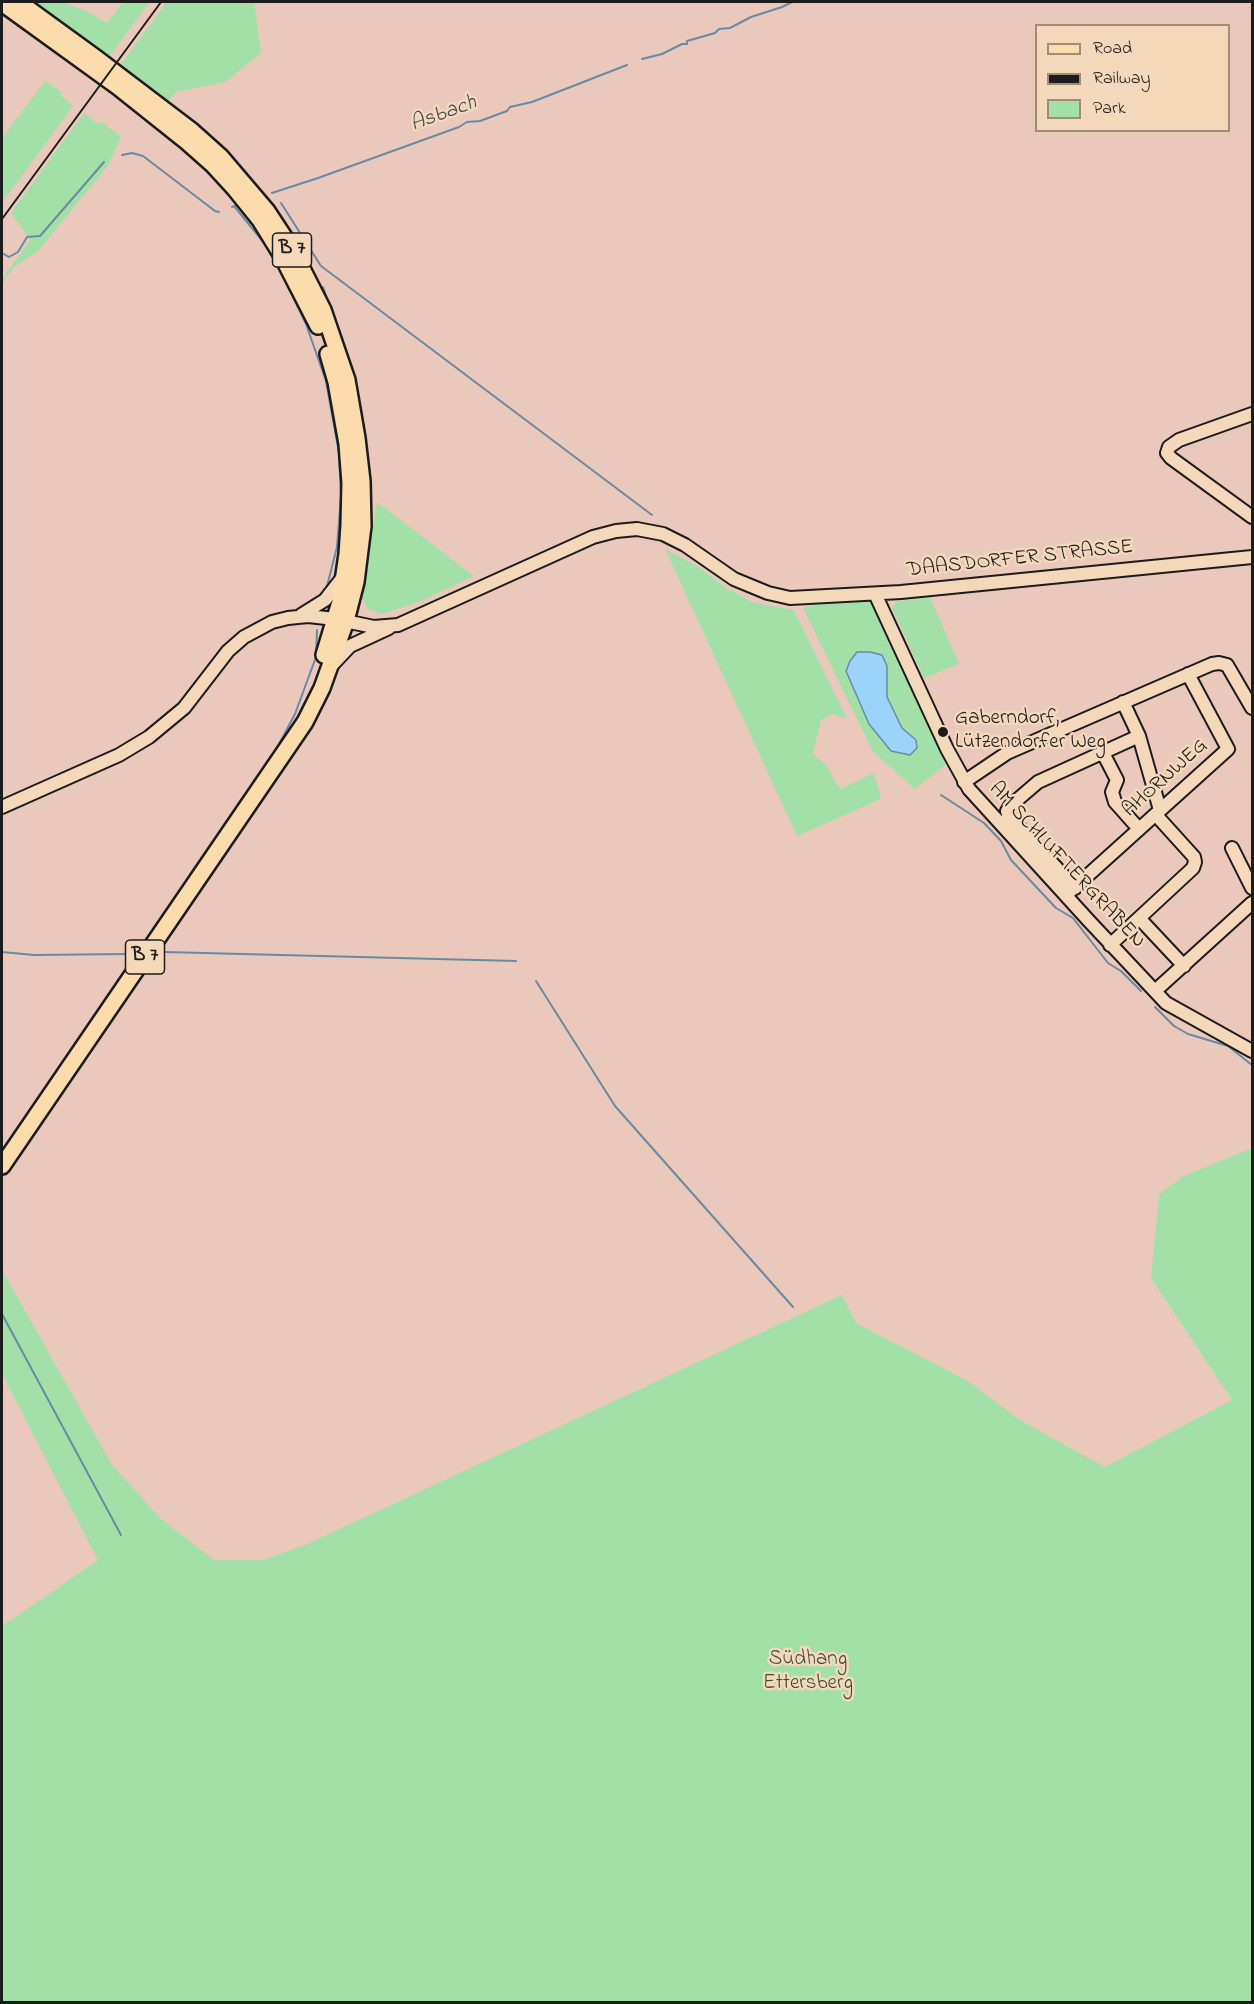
<!DOCTYPE html>
<meta charset="utf-8">
<style>
body{margin:0}
#map{position:relative;width:1254px;height:2004px;overflow:hidden;background:#eac8bb;font-family:"Indie Flower",sans-serif}
canvas{display:block}
.frame{position:absolute;inset:0;border:3px solid #1c1c1c;pointer-events:none}
.legend{position:absolute;left:1035px;top:24px;width:195px;height:108px;box-sizing:border-box;background:#f4d8ba;border:2px solid #9e8d7b;margin:0;padding:8px 10px;list-style:none;font-size:18px;color:#1c1c1c}
.legend li{display:flex;align-items:center;gap:12px;height:30px}
.legend b{width:30px;border:2px solid #9e8d7b}
</style>
<div id="map">
<canvas width="1254" height="2004"></canvas>
<div class="frame"></div>
<ul class="legend">
<li><b style="height:8px;background:#fcdcac"></b>Road</li>
<li><b style="height:8px;background:#1c1c1c"></b>Railway</li>
<li><b style="height:16px;background:#a3e0a8"></b>Park</li>
</ul>
</div>
<script>
const c = document.querySelector('canvas').getContext('2d');
c.lineJoin = 'round';
function paint(path, color) {
  c.fillStyle = color;
  c.fill(path, 'evenodd');
}
function shape(rows) {
  const path = new Path2D();
  for (const r of rows) {
    path.moveTo(r[0], r[1]);
    for (let i = 2; i < r.length; i += 2) path.lineTo(r[i], r[i + 1]);
  }
  return path;
}
function strokePath(path, color, width, dash) {
  c.strokeStyle = color;
  c.lineWidth = width;
  c.lineCap = dash ? 'butt' : 'round';
  c.setLineDash(dash || []);
  c.stroke(path);
}
function drawText(font, color, halo, rows, align = 'center') {
  c.font = font + ' "Indie Flower",sans-serif';
  c.lineWidth = 5;
  c.setLineDash([]);
  c.textBaseline = 'middle';
  c.strokeStyle = halo;
  c.fillStyle = color;
  for (const [text, x, y, turn = 0] of rows) {
    c.save();
    c.translate(x, y);
    c.rotate((+turn || 0) * Math.PI / 180);
    c.textAlign = isNaN(turn) ? turn : align;
    if (halo) c.strokeText(text, 0, 0);
    c.fillText(text, 0, 0);
    c.restore();
  }
}
paint(shape([
 [38,2,61,2,84,10,107,23,123,2,150,2,109,57,105,53,102,57,35,6],
 [167,2,254,2,261,53,225,82,176,92,166,104,122,71,126,67,121,64],
 [45,81,62,92,60,95,73,106,2,203,2,138],
 [84,113,99,125,101,121,121,137,107,167,38,251,13,268,2,284,2,279,30,240,11,213],
 [377,502,474,576,419,602,382,614,367,609,362,595],
 [665,549,697,566,725,587,752,602,794,610,847,719,833,714,821,720,813,754,825,764,840,789,874,773,881,799,797,836],
 [930,597,959,664,924,678,892,608,896,602],
 [861,599,869,600,881,615,949,762,915,789,873,752,803,608,817,603],
 [887,666,887,697,902,728,916,740,910,755,891,751,869,724,846,671],
 [1252,1148,1252,2002,2,2002,2,1625,14,1618,98,1560,2,1374,2,1270,112,1465,161,1519,214,1560,263,1560,305,1545,842,1295,856,1323,968,1381,1018,1419,1105,1467,1232,1400,1151,1278,1159,1194,1184,1176]
]), '#a3e0a8');
const water = shape([
 [857,652,870,652,882,655,887,666,887,697,902,728,916,740,917,748,910,755,891,751,869,724,846,671,850,661,857,652]
]);
paint(water, '#9bd3fb');
strokePath(water, '#688aa2', 1.5);
strokePath(shape([
 [642,59,662,54,682,44,687,44,687,41,715,33,719,29,730,28,751,17,782,7,792,2],
 [122,155,132,153,143,156,215,211,219,212],
 [272,193,318,178,459,127,467,122,480,121,507,111,510,107,532,102,627,65],
 [281,203,321,266,652,515],
 [234,206,269,249,279,267,306,324,326,381,339,453,341,496,337,547,326,590],
 [232,207,237,205],
 [2,253,9,257,18,252,27,237,40,236,104,162],
 [323,287,330,307],
 [354,377,356,389],
 [366,451,367,463],
 [256,781,278,746,295,714,316,657,317,630],
 [941,795,984,823,1001,841,1011,860,1056,908,1073,918,1108,963,1121,971,1141,991],
 [154,929,238,808],
 [2,952,34,955,130,954],
 [164,952,516,961],
 [536,981,615,1106,793,1307],
 [1155,1007,1174,1026,1188,1034,1228,1046,1252,1065],
 [2,1314,121,1535]
]), '#688aa2', 2);
const minor = shape([
 [1252,414,1179,440,1169,447,1167,453,1171,458,1252,517],
 [876,594,877,598,947,749,969,789,1089,921,1166,1003,1252,1051],
 [301,615,325,600,343,577],
 [332,665,350,646,389,628],
 [1123,702,1139,736,1160,810],
 [1103,753,1117,780,1112,792,1115,802,1139,829],
 [964,782,1007,753,1212,664,1219,663,1227,665,1252,708],
 [2,807,119,755,149,737,184,708,228,651,244,637,272,622,288,618,308,616,335,619,374,627,398,625,593,537,616,531,637,529,663,534,685,545,734,579,768,593,790,598,901,592,1252,557],
 [1232,848,1252,888],
 [1075,888,1008,815,1007,811,1010,806,1038,782,1139,736],
 [1066,895,1228,749,1188,674],
 [1139,918,1184,966],
 [1110,945,1193,868,1195,862,1194,857,1156,815],
 [1155,991,1252,903]
]);
const major = shape([
 [2,3,118,87,187,142,213,165,235,189,260,220,281,254,318,326],
 [324,655,340,602,347,554,349,525,350,483,347,444,336,382,328,354],
 [2,1166,305,722,322,688,346,621,356,582,363,526,362,481,357,438,347,380,323,310,292,249,267,211,221,157,192,131,96,58,19,2]
]);
strokePath(minor, '#1c1c1c', 16);
strokePath(major, '#1c1c1c', 20);
strokePath(minor, '#f4d8ba', 12);
strokePath(major, '#fcdcac', 15);
strokePath(shape([
 [2,219,161,2]
]), '#1c1c1c', 2);
for (const [x, y, r, color] of [
 [943,732,6,"#1c1c1c"]
]) {
  const dot = new Path2D();
  dot.arc(x, y, r, 0, 2 * Math.PI);
  c.fillStyle = color;
  c.fill(dot);
  strokePath(dot, '#f4d8ba', 2);
}
for (const [x, y, w] of [
 [292,250,39],
 [145,957,39]
]) {
  const box = new Path2D();
  box.roundRect(x - w / 2, y - 17, w, 34, 4.5);
  c.fillStyle = '#f4d8ba';
  c.fill(box);
  strokePath(box, '#1c1c1c', 1.5);
}
drawText('bold 20px', '#1c1c1c', null, [
 ["B 7",292,250],
 ["B 7",145,957]
]);
drawText('21px', '#1c1c1c', '#f4d8ba', [
 ["DAASDORFER STRASSE",1020,560,-6],
 ["AHORNWEG",1166,779,-42],
 ["AM SCHLUFTERGRABEN",1066,866,47]
]);
drawText('21px', '#1c1c1c', '#f4d8ba', [
 ["Gaberndorf,",955,720],
 ["Lützendorfer Weg",955,744]
], 'left');
drawText('21px', '#3e4d3f', '#f4d8ba', [
 ["Südhang",808,1661],
 ["Ettersberg",808,1685]
]);
drawText('italic 22px', '#3c4a54', '#f4d8ba', [
 ["Asbach",444,115,-20]
]);
</script>
